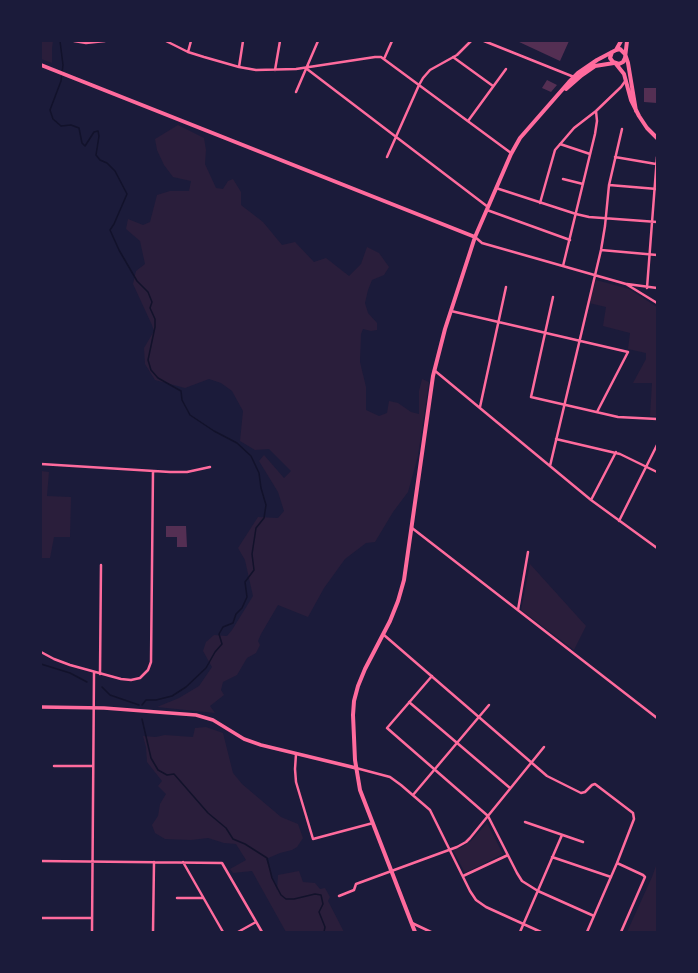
<!DOCTYPE html>
<style>
body{margin:0}
#map{position:relative;width:698px;height:973px;overflow:hidden;background:#1b1b3a;font-family:Jost,sans-serif}
canvas{display:block}
.frame{position:absolute;inset:0;border:42px solid #1b1b3a;pointer-events:none}
</style>
<div id="map">
<canvas width="698" height="973"></canvas>
<div class="frame"></div>
</div>
<script>
const c = document.querySelector('canvas').getContext('2d');
c.lineJoin = 'round';
function paint(path, color) {
  c.fillStyle = color;
  c.fill(path, 'evenodd');
}
function shape(rows) {
  const path = new Path2D();
  for (const r of rows) {
    path.moveTo(r[0], r[1]);
    for (let i = 2; i < r.length; i += 2) path.lineTo(r[i], r[i + 1]);
  }
  return path;
}
function strokePath(path, color, width, dash) {
  c.strokeStyle = color;
  c.lineWidth = width;
  c.lineCap = dash ? 'butt' : 'round';
  c.setLineDash(dash || []);
  c.stroke(path);
}
paint(shape([
 [41,41,53,41,52,48,52,63,41,59],
 [178,125,204,138,206,150,205,164,216,188,223,189,228,181,233,179,241,192,241,205,263,222,282,245,295,242,314,262,326,258,349,276,361,264,367,247,379,253,389,267,384,275,372,280,368,290,365,303,368,313,377,323,377,330,371,331,363,329,361,334,360,362,366,387,366,410,379,416,387,413,389,401,398,403,411,412,419,414,419,391,422,379,429,382,418,456,408,492,393,512,375,542,366,543,345,559,324,588,308,617,278,605,261,634,258,641,260,645,256,653,247,658,237,675,223,682,221,690,224,695,210,706,215,713,157,707,179,698,199,686,212,667,203,651,206,642,214,635,227,636,232,630,253,596,245,560,238,548,258,517,278,518,284,511,278,492,259,461,264,455,284,478,291,471,269,449,255,450,240,441,243,411,232,391,221,383,209,379,185,388,155,380,145,364,144,348,154,331,152,325,133,284,136,271,145,264,140,241,126,229,128,219,143,225,150,222,157,195,170,191,189,191,191,181,173,177,164,165,157,150,155,139],
 [596,280,629,289,657,307,657,416,650,416,652,383,633,383,646,359,646,353,628,349,630,333,603,326,606,307,589,303],
 [41,471,49,472,47,496,71,497,70,537,54,537,50,558,41,558],
 [530,564,586,626,574,650,521,610],
 [206,727,223,733,233,773,242,784,281,817,298,824,303,838,297,847,292,850,280,853,266,859,277,890,278,875,299,871,303,882,315,883,320,889,325,888,330,897,328,901,344,932,286,932,252,871,233,873,230,869,246,860,236,844,224,843,208,838,191,840,165,839,155,833,152,825,158,816,160,804,166,794,158,786,162,781,147,762,146,747,143,736,156,737,165,735,193,737,195,728],
 [487,823,503,854,465,873,453,850,462,847,471,841],
 [657,863,657,932,627,932,652,877]
]), '#2a1e3b');
strokePath(shape([
 [60,41,63,65,61,81,50,110,53,119,61,126,71,125,79,128,82,143,85,146,94,132,98,131,99,136,96,155,100,160,107,163,115,171,127,194,114,224,110,230,119,250,137,281,148,292,152,302,150,308,155,319,155,327,148,360,151,370,158,378,181,391,182,400,190,415,214,431,237,443,251,456,259,473,261,488,266,505,264,518,256,528,252,554,254,570,245,582,247,597,242,608,236,614,233,623,223,627,219,634,222,644,215,652,206,668,186,687,172,696,156,700,146,700,142,705],
 [41,664,70,673,87,682],
 [102,687,110,695,139,705],
 [142,719,151,758,158,770,167,775,174,774,208,813,226,828,233,839,245,844,267,858,272,878,281,895,286,899,294,899,315,894,321,895,323,904,319,912,325,927,324,932]
]), '#12122b', 1.5);
paint(shape([
 [517,41,569,41,560,61],
 [547,80,557,85,551,92,542,88],
 [644,88,657,88,657,103,644,102],
 [166,526,186,526,187,547,177,547,177,537,166,537]
]), '#542f53');
strokePath(shape([
 [74,41,86,43,105,41],
 [166,41,188,52,204,57,239,67,256,70,296,69,375,57,381,57,511,153],
 [484,41,574,77],
 [188,52,191,41],
 [453,57,493,86],
 [384,59,392,41],
 [239,67,243,41],
 [307,69,488,207],
 [275,70,280,41],
 [296,92,318,41],
 [468,121,506,69],
 [560,144,590,154],
 [387,157,419,85,423,78,430,70,457,55,471,41],
 [615,157,656,164],
 [563,179,583,184],
 [609,185,657,189],
 [496,188,576,214,589,217,657,222],
 [540,203,555,150,574,128,596,111,621,87,626,80],
 [487,210,570,240],
 [475,237,482,243,626,284,657,303],
 [601,250,657,255],
 [563,266,595,134,597,121,596,111],
 [627,284,657,288],
 [647,288,657,157],
 [553,297,531,397,618,417,657,419],
 [451,311,628,352,597,412],
 [434,370,591,500,657,548],
 [480,407,506,287],
 [556,439,620,454,657,472],
 [41,464,170,472,187,472,210,467],
 [550,466,601,250,605,226,609,185,622,129],
 [591,500,616,452],
 [619,521,657,445],
 [412,528,657,718],
 [518,610,528,552],
 [384,635,547,776,581,793,585,792,592,785,595,784,633,813,634,819,617,863,587,932],
 [41,652,54,659,70,665,121,679,131,680,140,678,148,670,151,662,153,471],
 [100,674,101,565],
 [432,676,387,728,488,816,517,873,522,881,538,891,594,916],
 [409,702,510,788],
 [296,754,295,769,296,782,313,839,373,823],
 [54,766,93,766],
 [356,768,390,777,401,785,430,810,470,891,476,900,486,907,541,932],
 [413,795,489,705],
 [525,822,583,842],
 [552,857,611,877],
 [41,861,222,863,262,932],
 [183,862,223,932],
 [617,863,643,875,645,877,621,932],
 [463,876,508,855],
 [339,896,354,890,356,884,457,847,466,842,470,838,544,747],
 [177,898,203,898],
 [41,918,92,918],
 [412,923,431,932],
 [92,932,94,673],
 [153,932,154,862],
 [238,932,256,922],
 [520,932,562,835]
]), '#ff6b9d', 2.5);
strokePath(shape([
 [41,707,104,708,196,715,213,720,244,739,261,745,356,768]
]), '#ff6b9d', 3.5);
strokePath(shape([
 [616,50,621,41],
 [612,52,610,58,613,62,619,64,623,62,625,58,627,41],
 [616,64,624,74,631,100,639,116,647,128,657,138],
 [41,65,475,237],
 [566,89,582,75,595,66,614,63],
 [415,932,360,790,355,760,353,715,354,701,358,686,365,669,390,621,398,601,404,580,433,376,445,329,475,237,511,154,520,138,569,82,578,73,597,60,616,50,620,49,625,54,628,63,636,111]
]), '#ff6b9d', 4);
</script>
